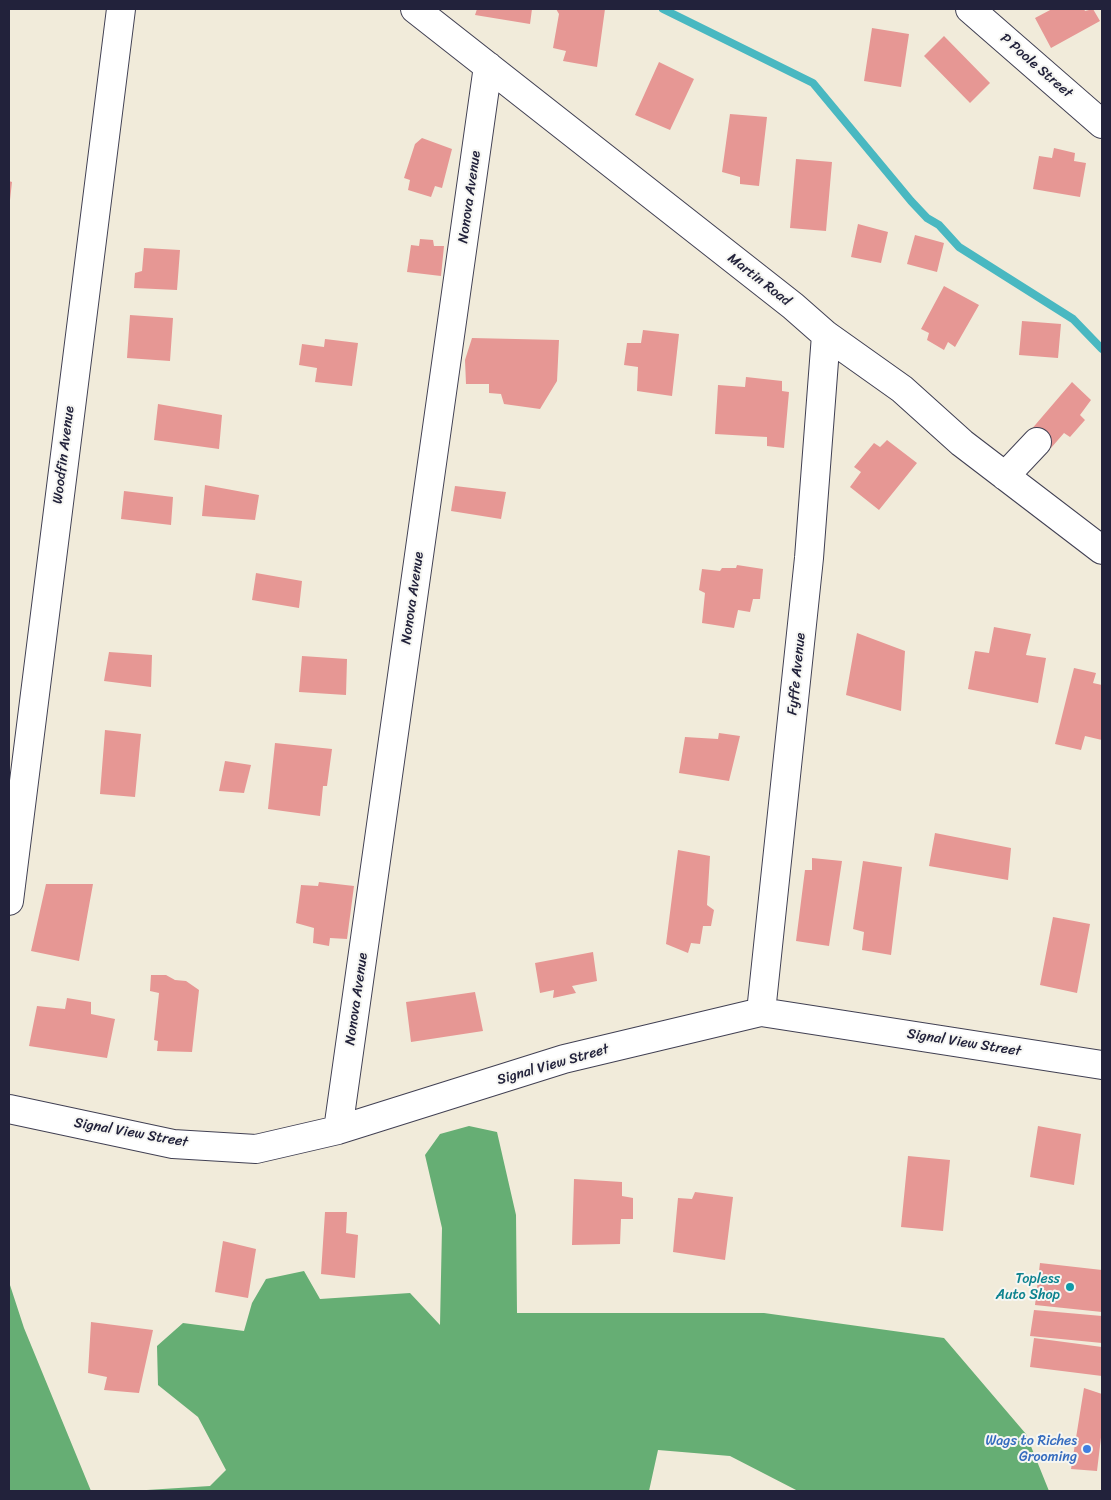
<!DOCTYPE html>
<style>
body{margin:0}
#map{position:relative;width:1111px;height:1500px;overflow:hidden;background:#f1ebda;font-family:Sriracha,sans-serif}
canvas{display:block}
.frame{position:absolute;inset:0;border:10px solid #22223b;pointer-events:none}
</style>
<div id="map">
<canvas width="1111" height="1500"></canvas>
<div class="frame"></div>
</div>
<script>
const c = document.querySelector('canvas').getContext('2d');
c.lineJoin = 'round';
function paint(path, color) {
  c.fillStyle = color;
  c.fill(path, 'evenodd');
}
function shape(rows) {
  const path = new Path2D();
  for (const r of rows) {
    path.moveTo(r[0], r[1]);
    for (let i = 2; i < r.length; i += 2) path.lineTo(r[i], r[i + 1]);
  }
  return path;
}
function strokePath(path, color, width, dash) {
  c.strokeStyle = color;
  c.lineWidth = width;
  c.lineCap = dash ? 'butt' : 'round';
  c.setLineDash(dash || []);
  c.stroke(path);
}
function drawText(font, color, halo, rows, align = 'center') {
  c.font = font + ' Sriracha,sans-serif';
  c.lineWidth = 4;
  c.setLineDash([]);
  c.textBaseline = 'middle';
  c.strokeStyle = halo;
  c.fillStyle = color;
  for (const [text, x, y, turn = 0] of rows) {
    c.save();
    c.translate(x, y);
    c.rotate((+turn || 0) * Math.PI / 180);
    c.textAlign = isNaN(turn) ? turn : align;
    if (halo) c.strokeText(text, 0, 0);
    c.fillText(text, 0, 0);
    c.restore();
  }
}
paint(shape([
 [469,1126,497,1132,516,1215,517,1313,764,1313,944,1338,1026,1434,1049,1491,798,1491,730,1456,658,1450,649,1491,131,1491,210,1486,226,1470,198,1417,158,1385,157,1346,183,1323,244,1331,252,1303,266,1279,304,1271,320,1299,410,1293,440,1325,442,1228,425,1155,440,1134],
 [9,1282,24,1328,91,1491,9,1491]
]), '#66ae74');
strokePath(shape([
 [663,9,813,83,911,201,927,218,939,225,959,247,1073,319,1102,349]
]), '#49b8c1', 8);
paint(shape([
 [477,9,532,9,530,24,475,15],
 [556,9,605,9,597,67,563,61,566,51,553,48,559,14],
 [1052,9,1084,9,1085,11,1093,9,1100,21,1051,48,1035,18],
 [872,28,909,34,901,87,864,81],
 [944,36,990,83,970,103,924,56],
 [659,62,694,79,670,130,635,115],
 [730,114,767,117,759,186,740,184,740,177,722,172],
 [422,138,452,149,442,188,435,186,431,197,408,190,410,180,404,178,415,144],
 [1054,148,1075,153,1074,161,1086,163,1080,197,1033,189,1039,156,1052,158],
 [796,159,832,162,826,231,790,228],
 [9,181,12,182,10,200,9,200],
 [858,224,888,232,881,263,851,257],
 [915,235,944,243,937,272,907,264],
 [420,239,433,240,434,246,444,246,441,276,407,272,411,245,419,246],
 [144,248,180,250,177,290,134,288,135,273,142,271],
 [944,286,979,305,955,347,948,342,944,350,927,340,929,333,921,329],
 [130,315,173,318,170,361,127,358],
 [1022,321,1061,324,1058,358,1019,355],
 [643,330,679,334,672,396,637,391,638,367,624,365,627,343,641,343],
 [472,338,559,340,557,381,540,409,504,404,501,394,489,393,489,384,466,384,465,360],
 [325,339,358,343,352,386,315,382,317,368,299,365,302,344,324,347],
 [746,377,782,381,782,391,789,392,784,448,767,446,767,437,715,434,718,385,745,387],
 [1072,382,1091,400,1080,415,1085,420,1070,437,1064,433,1051,448,1030,431],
 [158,404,222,415,219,449,154,440],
 [887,440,917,463,879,510,850,487,861,472,854,467,874,443,880,447],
 [205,485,259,495,255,520,202,516],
 [455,486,506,492,501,519,451,511],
 [124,491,173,497,171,525,121,519],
 [737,565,763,569,760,599,753,599,750,612,738,610,734,628,702,623,705,593,699,590,702,569,720,571,722,568,736,568],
 [256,573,302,581,299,608,252,600],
 [994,627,1031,634,1026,655,1046,658,1038,703,968,689,975,651,989,653],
 [857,633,905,651,901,711,846,695],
 [109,652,152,655,151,687,104,681],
 [302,656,347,659,346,695,299,692],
 [1074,668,1096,673,1093,683,1102,685,1102,740,1085,736,1081,750,1055,744],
 [105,730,141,734,135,797,100,794],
 [719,733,740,736,729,781,679,773,685,737,718,739],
 [275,743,332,749,327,786,323,786,320,816,268,809],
 [225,761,251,765,244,793,219,791],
 [935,833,1011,848,1008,880,929,866],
 [678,850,710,856,707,905,714,910,711,926,703,926,700,944,691,943,688,953,666,944],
 [812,858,842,861,829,946,796,941,805,870,812,870],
 [863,861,902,867,891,955,862,950,864,932,853,929],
 [319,882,354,886,347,939,330,938,329,946,313,943,314,928,296,923,301,885,318,886],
 [46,884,93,884,79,961,31,951],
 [1053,917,1090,924,1077,993,1040,985],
 [593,952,597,981,572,986,576,993,553,998,554,990,540,993,535,963],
 [151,975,166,975,175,980,186,981,199,990,192,1052,157,1051,158,1041,154,1040,159,993,150,991],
 [475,992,483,1031,411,1042,406,1002],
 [67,998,91,1002,91,1014,115,1019,107,1058,29,1046,37,1006,65,1009],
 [1038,1126,1081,1134,1074,1185,1030,1177],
 [908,1156,950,1160,943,1231,901,1227],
 [574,1179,622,1182,622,1196,633,1198,633,1219,621,1219,620,1244,572,1245],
 [695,1192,733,1197,725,1260,673,1252,678,1198,692,1199],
 [325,1212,347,1212,346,1233,358,1235,355,1278,321,1274],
 [223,1241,256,1249,248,1298,215,1292],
 [1040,1263,1102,1270,1102,1312,1035,1305],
 [1034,1310,1102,1316,1102,1343,1030,1336],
 [91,1322,153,1330,139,1393,104,1390,107,1377,88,1373],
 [1034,1338,1102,1347,1102,1376,1030,1367],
 [1084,1388,1102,1394,1102,1429,1097,1471,1071,1469]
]), '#e69794');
const minor = shape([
 [415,9,793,306,826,335,902,389,962,443,1102,550],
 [970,9,1102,124],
 [1005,476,1037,442],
 [9,901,121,9],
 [761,1012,809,558,826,335],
 [9,1109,173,1144,256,1149,338,1130,564,1059,761,1012,1102,1065],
 [338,1130,488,66]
]);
strokePath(minor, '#414053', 30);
strokePath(minor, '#fff', 28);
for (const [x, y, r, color] of [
 [1070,1287,5,"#0f9aa8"],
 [1087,1449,5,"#3f7fe0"]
]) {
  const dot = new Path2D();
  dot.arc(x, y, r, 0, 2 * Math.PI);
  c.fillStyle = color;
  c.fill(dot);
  strokePath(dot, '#f6f6f2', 2);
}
drawText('14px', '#22223b', '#f6f6f2', [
 ["P Poole Street",1036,66,41],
 ["Nonova Avenue",470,197,-82],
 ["Martin Road",759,280,38],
 ["Woodfin Avenue",64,455,-83],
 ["Nonova Avenue",413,598,-82],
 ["Fyffe Avenue",797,674,-84],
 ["Nonova Avenue",357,999,-82],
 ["Signal View Street",964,1043,9],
 ["Signal View Street",553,1065,-16],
 ["Signal View Street",131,1133,10]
]);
drawText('14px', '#0d838f', '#f6f6f2', [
 ["Topless",1060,1279],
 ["Auto Shop",1060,1295]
], 'right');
drawText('14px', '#366cbe', '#f6f6f2', [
 ["Wags to Riches",1077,1441],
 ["Grooming",1077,1457]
], 'right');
</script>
